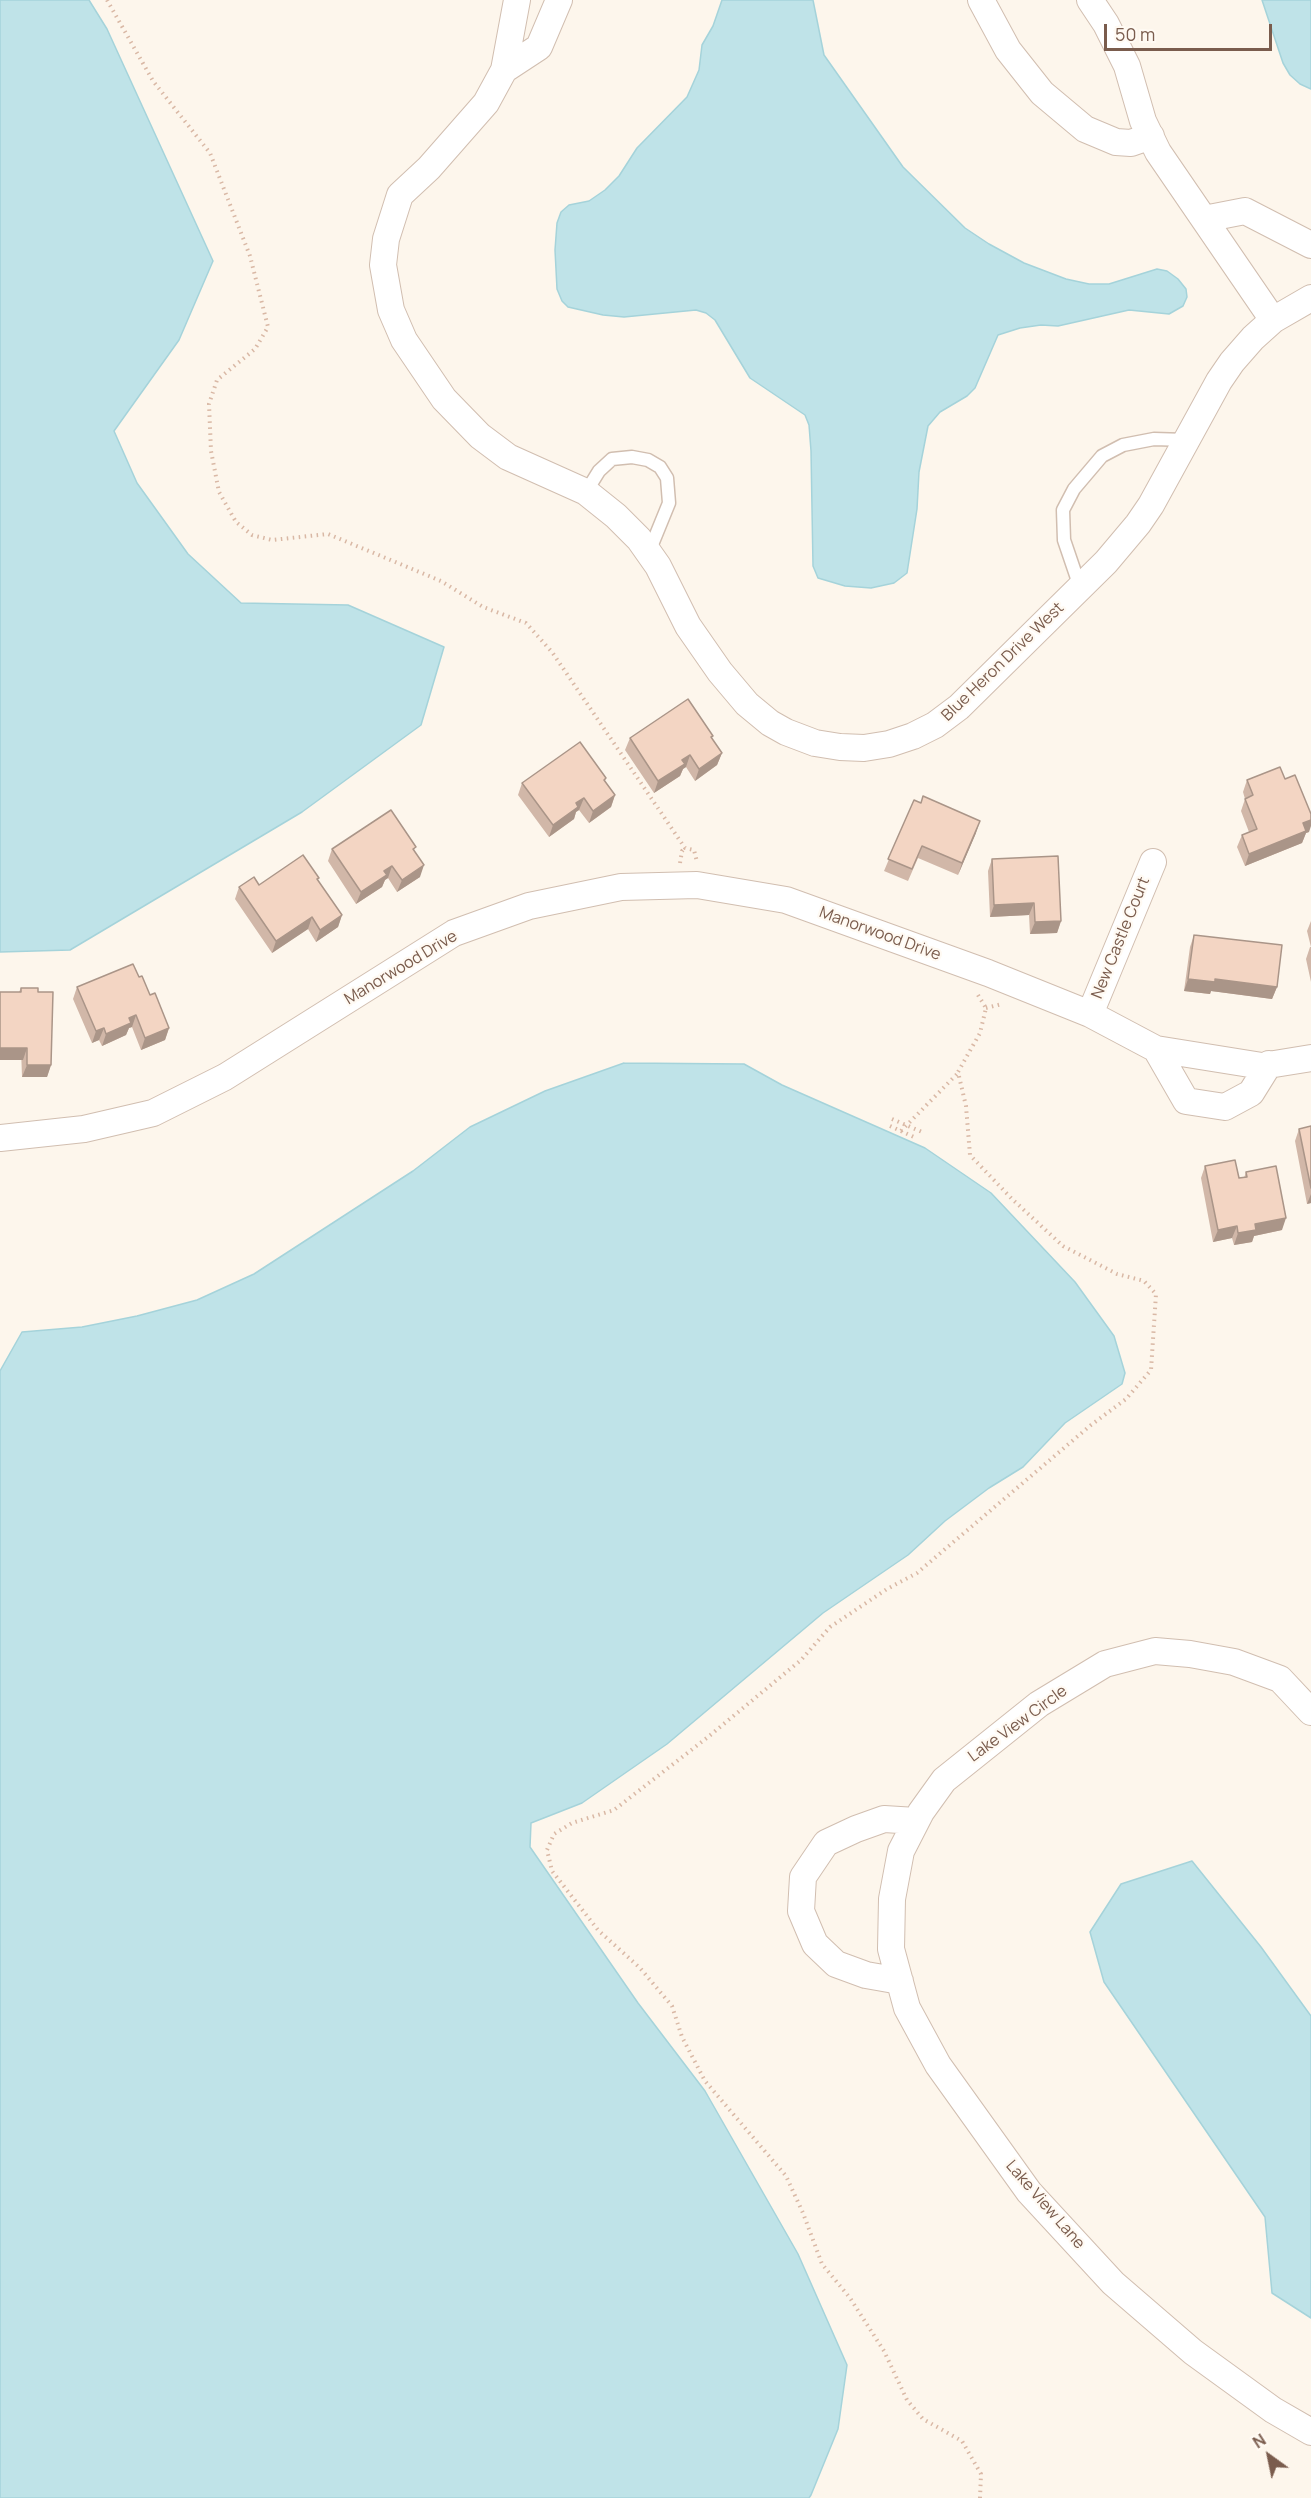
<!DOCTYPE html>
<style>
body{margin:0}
#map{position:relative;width:1311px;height:2498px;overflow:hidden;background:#fdf6ec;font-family:Manrope,sans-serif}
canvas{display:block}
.north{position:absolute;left:1239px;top:2426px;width:60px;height:60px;-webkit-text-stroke:4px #fffaf3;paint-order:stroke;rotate:327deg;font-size:16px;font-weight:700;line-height:24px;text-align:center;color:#7a5c4d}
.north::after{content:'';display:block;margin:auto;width:21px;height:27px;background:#7a5c4d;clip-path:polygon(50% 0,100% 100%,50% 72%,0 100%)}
.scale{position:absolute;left:1104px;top:24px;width:168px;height:27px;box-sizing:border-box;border:3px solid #7a5c4d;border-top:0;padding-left:8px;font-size:18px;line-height:21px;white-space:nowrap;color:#7a5c4d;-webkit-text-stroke:4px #fffaf3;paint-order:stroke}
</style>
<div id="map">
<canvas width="1311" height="2498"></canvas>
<div class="north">N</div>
<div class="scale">50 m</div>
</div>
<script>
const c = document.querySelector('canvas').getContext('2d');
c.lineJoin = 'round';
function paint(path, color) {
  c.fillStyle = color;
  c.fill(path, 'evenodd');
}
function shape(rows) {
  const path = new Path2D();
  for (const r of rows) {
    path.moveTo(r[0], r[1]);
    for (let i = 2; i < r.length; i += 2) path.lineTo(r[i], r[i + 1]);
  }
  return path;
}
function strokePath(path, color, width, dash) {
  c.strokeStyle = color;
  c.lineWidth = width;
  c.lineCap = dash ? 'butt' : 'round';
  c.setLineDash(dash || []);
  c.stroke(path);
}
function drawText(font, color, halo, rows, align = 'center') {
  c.font = font + ' Manrope,sans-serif';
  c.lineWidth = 4.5;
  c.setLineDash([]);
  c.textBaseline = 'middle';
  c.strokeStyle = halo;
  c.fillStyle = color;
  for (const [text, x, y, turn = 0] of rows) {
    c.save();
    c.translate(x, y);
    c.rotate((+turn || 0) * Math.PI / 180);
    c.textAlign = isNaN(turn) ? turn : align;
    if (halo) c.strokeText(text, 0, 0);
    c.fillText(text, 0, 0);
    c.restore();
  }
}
const water = shape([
 [0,0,89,0,107,29,213,261,179,340,114,431,137,483,188,554,241,603,348,605,444,647,421,725,302,812,70,950,0,952,0,0],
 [722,0,813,0,824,55,903,167,965,228,989,244,1024,263,1066,279,1089,284,1109,284,1157,269,1167,271,1178,279,1186,289,1187,297,1183,306,1169,314,1129,310,1058,326,1041,325,1020,328,998,335,975,388,967,396,940,412,928,426,919,472,917,509,907,573,894,583,871,588,845,586,818,578,813,566,811,451,809,425,805,415,750,378,715,320,706,313,696,310,624,317,603,315,568,307,562,301,557,289,555,250,557,223,561,212,569,205,589,201,605,190,619,176,637,148,687,97,699,70,702,45,713,26,722,0],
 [1262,0,1311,0,1311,89,1300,84,1290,75,1283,63,1262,0],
 [624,1063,744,1064,782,1085,925,1148,991,1193,1075,1282,1114,1336,1125,1373,1122,1384,1065,1423,1023,1467,989,1488,945,1521,908,1555,823,1613,667,1744,582,1803,531,1823,530,1847,638,2003,705,2091,798,2254,847,2365,838,2429,811,2495,809,2498,0,2498,0,1371,22,1332,82,1327,137,1316,197,1300,254,1274,413,1171,470,1127,545,1091,624,1063],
 [1192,1861,1261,1947,1311,2016,1311,2318,1272,2293,1265,2217,1104,1982,1090,1932,1121,1884,1192,1861]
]);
paint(water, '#bfe3e8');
strokePath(water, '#a5d3da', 1.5);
const service = shape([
 [586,492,599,471,612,459,632,457,648,460,660,467,667,478,669,503,649,552],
 [1080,587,1064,540,1063,510,1074,489,1102,456,1123,445,1154,439,1186,440]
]);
const minor = shape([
 [517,0,504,70,486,103,429,168,400,195,386,239,383,265,391,310,404,340,444,399,480,436,508,457,586,492,616,516,639,539,658,566,688,626,720,672,747,704,770,723,786,732,815,743,840,747,864,748,889,744,913,736,935,725,959,707,1106,562,1138,524,1151,505,1219,381,1232,362,1253,338,1273,320,1311,298],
 [981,0,1008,50,1042,93,1085,129,1116,142,1131,143,1151,136],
 [1090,0,1106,24,1127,66,1143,121,1158,152,1273,320],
 [504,70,539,47,559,0],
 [1204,219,1245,211,1311,245],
 [1090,1014,1153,862],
 [1156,1049,1186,1101,1225,1107,1251,1093,1269,1064],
 [0,1138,84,1129,153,1113,225,1077,454,933,529,906,621,887,697,885,786,900,988,973,1090,1014,1156,1049,1262,1066,1311,1058],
 [1311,1712,1280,1679,1234,1662,1190,1654,1155,1651,1105,1664,1039,1704,944,1780,921,1812,901,1851,892,1899,891,1949,907,2008,938,2065,1029,2192,1113,2283,1193,2352,1273,2410,1311,2432],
 [900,1981,866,1975,836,1964,815,1944,801,1911,803,1877,826,1843,856,1829,884,1819,916,1821]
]);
strokePath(service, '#d1beb0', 15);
strokePath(minor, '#d1beb0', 28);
strokePath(shape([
 [107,0,153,81,210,153,250,256,268,327,255,349,217,380,209,404,211,451,219,492,236,522,252,535,272,540,328,534,441,581,483,607,526,623,552,652,685,848,694,850,697,862],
 [680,863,682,851,685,848],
 [978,995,986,1008,980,1033,958,1072,966,1106,970,1155,1012,1199,1063,1246,1117,1274,1144,1281,1156,1294,1151,1370,1126,1399,1091,1425,917,1573,887,1589,830,1627,801,1660,708,1737,614,1810,572,1823,554,1834,547,1850,552,1871,598,1930,640,1968,672,2006,682,2037,705,2081,786,2176,803,2213,822,2264,850,2298,884,2351,907,2400,923,2419,962,2441,981,2474,980,2498],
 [986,1008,1002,1004],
 [892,1119,922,1132],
 [890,1126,916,1138],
 [901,1131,958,1073]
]), '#d9b8a5', 4, [1.5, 4.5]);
strokePath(service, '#fff', 12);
strokePath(minor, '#fff', 26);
paint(shape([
 [630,738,712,739,722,753,717,765,695,781,686,767,683,769,680,776,654,793,625,750],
 [606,778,605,781,615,795,611,807,589,823,579,810,576,812,574,819,549,837,518,795,522,783],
 [1247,780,1309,832,1306,833,1302,843,1245,866,1237,847,1242,835,1249,832,1241,811,1245,799,1243,792],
 [914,800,976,833,958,875,918,858,908,881,884,871],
 [416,847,414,850,420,877,397,892,388,878,385,880,382,887,356,904,328,861,332,849],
 [992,859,1061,921,1057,933,1030,934,1029,915,990,917,988,871],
 [318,880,342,915,338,927,316,942,308,929,272,953,235,899,239,887],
 [1311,921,1311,982,1306,959,1310,947,1311,947,1307,931],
 [1194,935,1277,987,1272,999,1211,991,1210,994,1184,991,1190,947],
 [139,977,169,1028,165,1040,141,1050,132,1027,129,1028,126,1035,102,1046,99,1040,92,1043,73,999,77,987],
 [21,988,38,992,51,1065,47,1077,22,1077,19,992],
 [1311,1126,1311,1203,1307,1204,1295,1141,1299,1129],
 [1205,1166,1239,1178,1244,1178,1246,1172,1282,1230,1254,1236,1252,1242,1234,1245,1232,1238,1213,1242,1201,1178]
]), '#d1b7a8');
paint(shape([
 [722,753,717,765,695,781,699,769],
 [690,755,686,767,683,769,680,776,654,793,658,781,682,760],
 [615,795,611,807,589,823,593,811],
 [584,798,579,810,576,812,574,819,549,837,553,825,576,803],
 [1311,820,1311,826,1309,832,1306,833,1302,843,1245,866,1249,854,1303,823],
 [980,821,976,833,958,875,962,863],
 [424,865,420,877,397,892,402,880],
 [392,866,388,878,385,880,382,887,356,904,361,892,384,871],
 [1034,903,1029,915,990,917,994,905],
 [342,915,338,927,316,942,320,930],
 [312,917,308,929,272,953,276,941],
 [1061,921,1057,933,1030,934,1035,922],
 [1188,979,1215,979,1277,987,1272,999,1211,991,1210,994,1184,991],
 [136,1015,132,1027,129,1028,126,1035,102,1046,106,1034,129,1018],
 [104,1028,99,1040,92,1043,96,1031],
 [169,1028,165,1040,141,1050,145,1038],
 [0,1048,27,1048,23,1060,0,1060],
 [27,1065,51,1065,47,1077,22,1077],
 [1311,1194,1311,1203,1307,1204],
 [1286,1218,1282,1230,1254,1236,1252,1242,1234,1245,1238,1233,1255,1224],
 [1237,1226,1232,1238,1213,1242,1218,1230]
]), '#aa9588');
const building = shape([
 [688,699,713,736,711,737,722,753,699,769,690,755,682,760,685,764,658,781,630,738,688,699],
 [580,742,606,778,604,780,615,795,593,811,584,798,576,803,578,807,553,825,522,783,580,742],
 [1280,767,1285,779,1295,775,1311,814,1311,820,1303,823,1306,831,1249,854,1242,835,1257,829,1245,799,1253,795,1247,780,1280,767],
 [923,796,980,821,962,863,922,846,912,869,888,859,914,800,921,803,923,796],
 [391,810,416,847,413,849,424,865,402,880,392,866,384,871,387,875,361,892,332,849,391,810],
 [303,855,319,878,317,879,342,915,320,930,312,917,276,941,239,887,254,877,259,885,303,855],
 [1058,856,1061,921,1035,922,1034,903,994,905,992,859,1058,856],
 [1194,935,1282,945,1277,987,1215,979,1215,982,1188,979,1194,935],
 [133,964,139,977,142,976,150,995,155,993,169,1028,145,1038,136,1015,129,1018,131,1023,106,1034,104,1028,96,1031,77,987,133,964],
 [21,988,38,988,38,992,53,992,51,1065,27,1065,27,1048,0,1048,0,992,21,992,21,988],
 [1311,1126,1311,1188,1299,1129,1311,1126],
 [1235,1160,1239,1178,1247,1177,1246,1172,1276,1166,1286,1218,1255,1224,1256,1230,1238,1233,1237,1226,1218,1230,1205,1166,1235,1160]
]);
paint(building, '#f3d5c3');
strokePath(building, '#aa9588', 1.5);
drawText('16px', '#7a5c4d', '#fffaf3', [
 ["Blue Heron Drive West",1003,662,-44],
 ["Manorwood Drive",880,934,20],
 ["New Castle Court",1121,938,-68],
 ["Manorwood Drive",401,968,-31],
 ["Lake View Circle",1018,1724,-36],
 ["Lake View Lane",1045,2205,49]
]);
</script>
